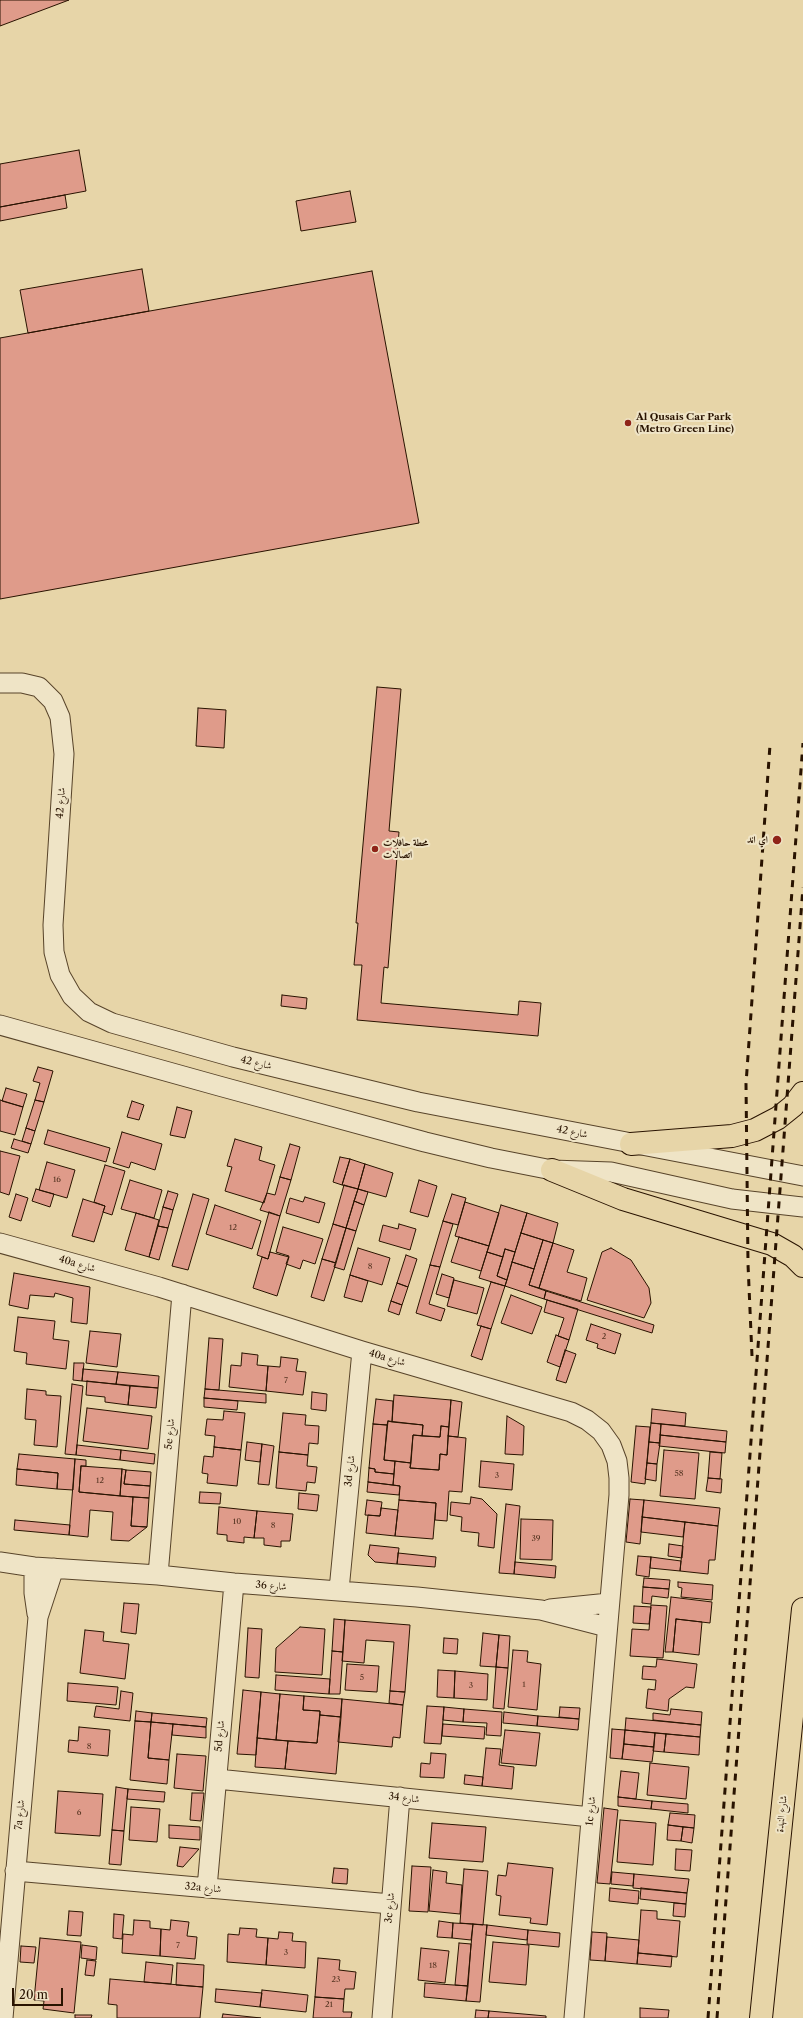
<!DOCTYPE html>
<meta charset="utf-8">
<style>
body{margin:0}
#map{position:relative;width:803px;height:2018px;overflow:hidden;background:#e7d5a8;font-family:"Libre Caslon Text",serif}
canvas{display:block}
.scale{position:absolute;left:12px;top:1988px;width:51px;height:18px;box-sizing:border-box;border:2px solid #291300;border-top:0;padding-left:5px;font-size:12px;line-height:14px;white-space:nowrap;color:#291300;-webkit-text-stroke:3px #efe4c6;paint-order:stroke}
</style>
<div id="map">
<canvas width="803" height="2018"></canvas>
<div class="scale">20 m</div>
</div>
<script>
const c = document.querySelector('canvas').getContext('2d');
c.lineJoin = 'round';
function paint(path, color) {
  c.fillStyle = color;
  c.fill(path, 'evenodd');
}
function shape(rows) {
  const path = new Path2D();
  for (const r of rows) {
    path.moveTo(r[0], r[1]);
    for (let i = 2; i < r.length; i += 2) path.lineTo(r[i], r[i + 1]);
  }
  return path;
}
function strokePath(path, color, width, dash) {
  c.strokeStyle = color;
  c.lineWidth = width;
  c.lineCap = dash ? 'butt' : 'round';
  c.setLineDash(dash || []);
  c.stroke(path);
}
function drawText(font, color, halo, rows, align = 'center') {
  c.font = font + ' "Libre Caslon Text",Amiri,serif';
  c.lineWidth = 4;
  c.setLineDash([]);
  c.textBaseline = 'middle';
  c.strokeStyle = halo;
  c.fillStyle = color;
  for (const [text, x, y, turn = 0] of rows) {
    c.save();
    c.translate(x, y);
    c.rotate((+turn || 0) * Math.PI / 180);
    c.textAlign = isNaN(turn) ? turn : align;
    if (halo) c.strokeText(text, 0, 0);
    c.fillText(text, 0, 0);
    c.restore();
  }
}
const building = shape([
 [0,0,69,0,0,26,0,0],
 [79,150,86,191,0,207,0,164,79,150],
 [350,191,356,222,301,231,296,201,350,191],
 [65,195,67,208,0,221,0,207,65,195],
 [142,269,149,311,28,333,20,290,142,269],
 [372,271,419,523,0,599,0,338,372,271],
 [377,687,401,689,389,831,399,832,388,968,384,967,381,1003,518,1015,519,1001,541,1003,538,1036,357,1020,362,965,354,965,358,923,356,923,377,687],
 [198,708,226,710,224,748,196,746,198,708],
 [282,995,307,998,306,1009,281,1006,282,995],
 [38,1067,53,1071,44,1102,35,1100,40,1083,33,1081,38,1067],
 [6,1088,27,1094,23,1107,2,1101,6,1088],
 [0,1100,23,1107,15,1135,0,1131,0,1100],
 [35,1100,44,1102,35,1131,26,1128,35,1100],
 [132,1101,144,1105,139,1120,127,1117,132,1101],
 [177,1107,192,1111,185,1138,170,1135,177,1107],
 [26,1128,35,1131,31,1144,22,1141,26,1128],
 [48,1130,110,1148,106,1162,44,1144,48,1130],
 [122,1132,162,1144,155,1170,131,1162,129,1168,113,1163,122,1132],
 [14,1139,31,1144,28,1153,11,1148,14,1139],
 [235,1139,262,1147,259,1160,275,1165,264,1203,225,1191,232,1167,227,1166,235,1139],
 [290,1144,300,1147,291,1180,280,1177,290,1144],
 [0,1151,20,1156,9,1195,0,1192,0,1151],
 [340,1157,350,1159,342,1185,333,1182,340,1157],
 [350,1159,365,1164,358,1189,342,1185,350,1159],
 [47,1162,75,1170,67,1198,39,1190,47,1162],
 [365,1164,393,1173,386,1197,358,1189,365,1164],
 [105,1165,125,1171,112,1215,103,1212,105,1206,94,1202,105,1165],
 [280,1177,291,1180,280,1216,260,1210,267,1193,275,1195,280,1177],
 [130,1180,162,1190,154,1218,121,1209,130,1180],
 [419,1180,437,1186,428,1217,410,1212,419,1180],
 [344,1185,358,1189,346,1228,333,1224,344,1185],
 [36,1189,54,1194,50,1207,32,1201,36,1189],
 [358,1189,368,1192,364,1205,354,1201,358,1189],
 [168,1191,178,1194,173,1210,163,1207,168,1191],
 [16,1194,28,1198,21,1221,9,1217,16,1194],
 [193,1194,209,1199,188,1270,172,1266,193,1194],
 [452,1194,466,1198,458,1225,443,1221,452,1194],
 [305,1197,325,1203,319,1223,286,1213,290,1198,303,1202,305,1197],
 [83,1199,105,1206,94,1242,72,1236,83,1199],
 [354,1201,364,1205,356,1231,346,1228,354,1201],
 [465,1202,499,1213,489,1246,455,1236,465,1202],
 [215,1205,261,1221,252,1249,206,1234,215,1205],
 [501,1205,527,1213,515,1252,505,1249,503,1257,487,1252,501,1205],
 [163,1207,173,1210,168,1228,158,1226,163,1207],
 [269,1212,280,1216,268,1259,257,1255,269,1212],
 [136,1213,159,1220,149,1257,125,1250,136,1213],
 [527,1213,558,1223,553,1243,521,1233,527,1213],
 [443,1221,453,1224,440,1267,430,1265,443,1221],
 [333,1224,346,1228,336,1263,322,1259,333,1224],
 [399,1224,416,1229,410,1250,379,1241,383,1225,398,1229,399,1224],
 [158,1226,168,1228,159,1260,149,1257,158,1226],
 [283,1227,323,1239,315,1264,303,1260,300,1269,286,1264,289,1256,276,1252,283,1227],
 [346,1228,356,1231,344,1270,334,1267,346,1228],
 [521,1233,543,1240,534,1269,512,1262,521,1233],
 [459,1237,489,1246,481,1271,451,1262,459,1237],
 [543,1240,553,1243,539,1288,529,1285,543,1240],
 [553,1243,574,1250,567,1272,587,1278,581,1301,539,1288,553,1243],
 [358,1248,390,1258,382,1285,350,1275,358,1248],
 [611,1248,631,1260,649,1288,651,1303,644,1318,587,1300,602,1252,611,1248],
 [505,1249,515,1252,507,1280,497,1276,505,1249],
 [270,1252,289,1257,277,1296,253,1288,262,1257,268,1259,270,1252],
 [487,1252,503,1257,497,1276,507,1280,505,1286,479,1278,487,1252],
 [406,1255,417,1259,408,1287,397,1283,406,1255],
 [322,1259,336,1263,324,1301,311,1297,322,1259],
 [512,1262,534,1269,529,1285,546,1291,544,1299,505,1286,512,1262],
 [430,1265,440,1267,429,1304,445,1309,441,1321,416,1313,430,1265],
 [14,1273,90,1287,87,1324,71,1322,73,1298,55,1293,54,1297,30,1295,28,1309,9,1305,14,1273],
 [442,1274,454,1278,449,1298,436,1294,442,1274],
 [350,1275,368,1281,362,1302,344,1297,350,1275],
 [454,1280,484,1288,477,1314,447,1306,454,1280],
 [491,1282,505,1286,491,1329,477,1325,491,1282],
 [397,1283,408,1287,402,1305,391,1301,397,1283],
 [546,1291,654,1325,652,1333,544,1299,546,1291],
 [511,1295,542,1307,532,1334,501,1323,511,1295],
 [547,1300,578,1309,569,1340,558,1336,564,1318,544,1312,547,1300],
 [391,1301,402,1305,399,1315,388,1311,391,1301],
 [18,1317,55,1321,53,1339,69,1341,66,1369,26,1364,27,1353,14,1351,18,1317],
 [591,1324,621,1334,615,1354,597,1348,598,1344,586,1340,591,1324],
 [481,1326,491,1329,482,1360,471,1356,481,1326],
 [90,1331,121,1334,117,1367,86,1363,90,1331],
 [556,1335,569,1340,560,1367,547,1362,556,1335],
 [209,1338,223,1339,219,1390,205,1389,209,1338],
 [565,1350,576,1354,566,1383,556,1380,565,1350],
 [242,1353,258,1355,257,1365,268,1366,266,1391,229,1387,231,1365,241,1366,242,1353],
 [281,1357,298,1359,296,1371,306,1372,303,1395,266,1391,268,1366,280,1367,281,1357],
 [74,1363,84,1363,82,1381,73,1380,74,1363],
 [83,1369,118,1372,116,1384,82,1381,83,1369],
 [118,1372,159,1376,158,1388,116,1384,118,1372],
 [87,1381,130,1386,128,1405,105,1402,105,1397,86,1395,87,1381],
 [72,1384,83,1386,76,1455,65,1454,72,1384],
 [130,1386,158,1388,156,1408,128,1405,130,1386],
 [27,1389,46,1391,46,1395,61,1396,57,1447,34,1445,36,1420,25,1419,27,1389],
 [205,1389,266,1394,266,1403,204,1398,205,1389],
 [312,1392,327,1394,326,1411,311,1409,312,1392],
 [394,1395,451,1400,449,1427,441,1426,440,1437,422,1436,423,1425,392,1422,394,1395],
 [204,1398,238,1401,237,1410,204,1407,204,1398],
 [376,1399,393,1401,392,1422,388,1421,387,1425,373,1424,376,1399],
 [451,1400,462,1402,458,1437,448,1436,451,1400],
 [87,1408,152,1416,148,1449,83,1441,87,1408],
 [652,1409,686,1413,685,1426,651,1423,652,1409],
 [224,1411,245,1413,241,1450,214,1447,215,1436,205,1435,207,1419,223,1420,224,1411],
 [283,1413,306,1415,305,1425,319,1426,318,1444,309,1443,308,1455,279,1452,283,1413],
 [507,1416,524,1426,523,1455,505,1454,507,1416],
 [388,1421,423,1425,422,1436,413,1435,411,1463,384,1460,388,1421],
 [651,1423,661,1424,660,1443,649,1442,651,1423],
 [373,1424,387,1425,384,1460,395,1461,394,1474,375,1472,375,1469,369,1468,373,1424],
 [661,1424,727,1431,726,1442,660,1435,661,1424],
 [441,1426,449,1427,447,1455,440,1454,439,1470,410,1468,413,1435,440,1437,441,1426],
 [636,1426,650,1427,645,1484,631,1482,636,1426],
 [660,1435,726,1442,725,1453,659,1446,660,1435],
 [448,1436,466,1438,462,1492,449,1491,447,1521,435,1520,436,1503,399,1500,400,1486,393,1485,395,1461,411,1463,410,1468,439,1470,440,1454,447,1455,448,1436],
 [247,1442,262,1444,260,1462,245,1460,247,1442],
 [649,1442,660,1443,657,1464,647,1463,649,1442],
 [262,1444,274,1446,269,1485,258,1484,262,1444],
 [77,1445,121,1450,120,1460,76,1455,77,1445],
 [214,1447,241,1450,237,1486,207,1483,208,1474,202,1473,204,1456,213,1457,214,1447],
 [121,1450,155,1454,154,1464,120,1460,121,1450],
 [664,1450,699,1453,695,1499,660,1496,664,1450],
 [279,1452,308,1455,307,1466,317,1467,315,1483,307,1482,306,1491,276,1488,279,1452],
 [710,1452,722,1453,720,1479,708,1478,710,1452],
 [19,1454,75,1459,73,1490,57,1489,58,1473,17,1469,19,1454],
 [75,1459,86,1460,86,1466,81,1466,79,1492,133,1497,131,1526,147,1527,129,1541,111,1540,113,1512,90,1510,88,1537,69,1535,75,1459],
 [481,1461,514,1464,512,1490,479,1487,481,1461],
 [647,1463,657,1464,656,1481,645,1479,647,1463],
 [81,1466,122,1469,120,1496,79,1492,81,1466],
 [369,1468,375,1469,375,1472,394,1474,393,1485,368,1482,369,1468],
 [17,1469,58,1473,57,1489,16,1485,17,1469],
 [122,1469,126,1470,124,1484,150,1486,149,1498,120,1496,122,1469],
 [126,1470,151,1472,150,1486,124,1484,126,1470],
 [708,1478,722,1479,721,1493,706,1491,708,1478],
 [368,1482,400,1486,399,1495,367,1492,368,1482],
 [200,1492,221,1493,220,1504,199,1503,200,1492],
 [299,1493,319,1495,317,1511,298,1509,299,1493],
 [133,1497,149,1498,147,1527,131,1526,133,1497],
 [471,1497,482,1499,497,1514,494,1548,478,1546,479,1533,461,1531,462,1517,450,1515,451,1502,470,1504,471,1497],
 [630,1499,644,1500,640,1544,626,1542,630,1499],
 [367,1500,382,1502,380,1516,365,1515,367,1500],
 [399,1500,436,1503,433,1539,395,1536,399,1500],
 [644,1500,720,1508,718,1526,642,1517,644,1500],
 [506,1504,520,1506,514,1574,499,1573,506,1504],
 [219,1507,257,1511,254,1538,244,1537,244,1543,227,1541,227,1535,217,1534,219,1507],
 [381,1508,398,1510,395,1536,366,1533,368,1515,380,1516,381,1508],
 [257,1511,293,1514,290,1541,281,1541,281,1547,264,1545,264,1538,254,1538,257,1511],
 [642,1517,685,1522,683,1537,641,1532,642,1517],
 [521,1519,553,1520,552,1560,520,1559,521,1519],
 [15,1520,70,1525,69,1535,14,1530,15,1520],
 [685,1522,718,1526,715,1560,709,1560,708,1574,680,1571,685,1522],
 [669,1544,683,1546,682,1558,668,1556,669,1544],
 [370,1545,399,1548,397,1564,375,1562,368,1555,370,1545],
 [398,1553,436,1557,435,1567,397,1564,398,1553],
 [638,1556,651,1557,649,1577,636,1575,638,1556],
 [651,1557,681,1561,680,1571,650,1568,651,1557],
 [515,1562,556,1566,555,1578,514,1574,515,1562],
 [644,1578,670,1580,669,1589,643,1587,644,1578],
 [678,1582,713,1585,712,1600,681,1597,682,1588,678,1587,678,1582],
 [643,1587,669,1589,668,1598,652,1596,651,1604,642,1603,643,1587],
 [671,1597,712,1602,710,1623,676,1619,673,1652,665,1652,671,1597],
 [124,1603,139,1604,136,1634,121,1632,124,1603],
 [651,1605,667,1606,663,1658,630,1656,632,1629,649,1630,651,1605],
 [634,1606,651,1607,649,1624,633,1623,634,1606],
 [334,1619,345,1620,343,1652,332,1651,334,1619],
 [676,1619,702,1622,699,1655,673,1652,676,1619],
 [345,1620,410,1625,405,1692,390,1691,394,1642,366,1640,364,1663,342,1661,345,1620],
 [300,1627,325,1629,322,1675,275,1672,276,1648,300,1627],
 [248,1628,262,1629,259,1678,245,1677,248,1628],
 [85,1630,104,1632,103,1641,129,1644,125,1679,80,1673,85,1630],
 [483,1633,499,1635,496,1667,480,1666,483,1633],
 [499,1635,510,1636,508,1668,496,1667,499,1635],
 [444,1638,458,1639,457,1654,443,1653,444,1638],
 [513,1650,528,1651,527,1662,541,1664,537,1710,508,1707,513,1650],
 [332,1651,343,1652,340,1694,329,1694,332,1651],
 [657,1659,697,1664,694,1688,686,1687,669,1699,668,1711,646,1708,648,1689,655,1690,656,1680,642,1679,643,1666,656,1667,657,1659],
 [347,1664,379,1666,377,1692,345,1690,347,1664],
 [496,1667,508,1668,504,1709,493,1708,496,1667],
 [438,1670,455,1671,454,1698,437,1697,438,1670],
 [455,1671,488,1674,487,1700,454,1698,455,1671],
 [276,1675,330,1679,329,1694,275,1690,276,1675],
 [68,1683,118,1687,116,1705,67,1701,68,1683],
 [243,1690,261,1692,256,1755,237,1754,243,1690],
 [121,1691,133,1693,130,1721,94,1717,96,1706,119,1709,121,1691],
 [390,1691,405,1692,403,1705,389,1703,390,1691],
 [261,1692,280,1694,276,1740,257,1738,261,1692],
 [280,1694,304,1696,303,1710,320,1711,317,1743,276,1740,280,1694],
 [304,1696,342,1699,341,1717,320,1715,320,1711,303,1710,304,1696],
 [342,1699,403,1705,400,1738,393,1737,392,1747,338,1742,342,1699],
 [427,1706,444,1707,441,1744,424,1743,427,1706],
 [444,1707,464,1709,463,1722,443,1720,444,1707],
 [560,1707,580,1708,579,1719,559,1717,560,1707],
 [464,1709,502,1712,501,1736,486,1735,487,1723,463,1722,464,1709],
 [671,1709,702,1712,701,1725,653,1720,653,1713,670,1715,671,1709],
 [136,1711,152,1713,151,1722,135,1721,136,1711],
 [504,1712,538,1716,537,1726,503,1723,504,1712],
 [152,1713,207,1718,206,1727,151,1722,152,1713],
 [320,1715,341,1717,336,1774,285,1769,288,1741,317,1743,320,1715],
 [538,1716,579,1719,578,1730,537,1726,538,1716],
 [626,1718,701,1725,700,1737,625,1730,626,1718],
 [135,1721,151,1722,148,1758,169,1760,167,1784,130,1780,135,1721],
 [151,1722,173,1724,169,1760,148,1758,151,1722],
 [173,1724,206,1727,206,1738,172,1735,173,1724],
 [443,1724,485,1727,484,1739,442,1736,443,1724],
 [79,1727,110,1730,108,1756,68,1752,69,1740,78,1741,79,1727],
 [612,1729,625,1730,622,1759,610,1758,612,1729],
 [505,1730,540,1733,536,1766,501,1763,505,1730],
 [625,1730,655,1733,654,1747,624,1744,625,1730],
 [655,1733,666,1734,664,1752,653,1751,655,1733],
 [666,1734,700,1737,699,1755,664,1752,666,1734],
 [257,1738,288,1741,285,1769,255,1767,257,1738],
 [624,1744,654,1747,652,1762,622,1759,624,1744],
 [486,1748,501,1749,499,1765,514,1767,512,1789,482,1786,486,1748],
 [431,1753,446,1754,444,1778,420,1777,421,1763,430,1764,431,1753],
 [177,1754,206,1756,203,1791,174,1788,177,1754],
 [650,1763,689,1767,686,1799,647,1795,650,1763],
 [621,1771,639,1773,636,1799,618,1797,621,1771],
 [465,1775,483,1777,482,1786,464,1784,465,1775],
 [116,1787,128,1789,124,1831,112,1830,116,1787],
 [128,1789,165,1792,164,1802,127,1799,128,1789],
 [58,1791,103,1794,100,1836,55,1833,58,1791],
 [192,1793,204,1793,201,1821,190,1820,192,1793],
 [618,1797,652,1801,651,1809,618,1806,618,1797],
 [652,1801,688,1804,688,1813,651,1809,652,1801],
 [131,1807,160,1809,157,1842,129,1840,131,1807],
 [604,1808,618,1810,610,1884,597,1883,604,1808],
 [670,1813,695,1815,694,1828,668,1825,670,1813],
 [620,1820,656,1823,653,1865,617,1862,620,1820],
 [432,1823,486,1827,483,1862,429,1858,432,1823],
 [169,1825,200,1827,200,1840,169,1838,169,1825],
 [668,1825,683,1827,681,1841,667,1840,668,1825],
 [683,1827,694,1828,692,1843,681,1841,683,1827],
 [112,1830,124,1831,121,1865,109,1864,112,1830],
 [180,1847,199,1849,183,1867,177,1866,180,1847],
 [676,1849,692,1850,690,1871,675,1870,676,1849],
 [508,1863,553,1868,547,1925,530,1923,531,1918,499,1915,501,1896,496,1895,498,1875,506,1876,508,1863],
 [412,1866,431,1867,428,1912,409,1911,412,1866],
 [334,1868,348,1869,347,1884,332,1883,334,1868],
 [464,1869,488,1871,483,1925,460,1923,464,1869],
 [433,1870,447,1872,446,1883,462,1885,460,1914,429,1911,433,1870],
 [612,1872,634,1874,633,1886,611,1884,612,1872],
 [634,1874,689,1879,687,1893,633,1888,634,1874],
 [610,1888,639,1891,638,1904,609,1901,610,1888],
 [641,1888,687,1893,686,1904,640,1899,641,1888],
 [674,1903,686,1904,685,1917,673,1916,674,1903],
 [641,1910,657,1911,657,1919,680,1921,677,1957,638,1953,641,1910],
 [69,1911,83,1912,81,1936,67,1935,69,1911],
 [114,1914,124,1915,122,1939,113,1938,114,1914],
 [134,1920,150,1921,150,1928,161,1929,160,1956,122,1953,123,1934,133,1935,134,1920],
 [171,1920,189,1922,187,1936,197,1937,195,1959,160,1956,161,1929,170,1930,171,1920],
 [439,1921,453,1923,452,1938,437,1937,439,1921],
 [453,1923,473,1924,471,1940,452,1938,453,1923],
 [473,1924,487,1925,480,2002,466,2001,473,1924],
 [487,1925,528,1930,527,1940,486,1935,487,1925],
 [240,1928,257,1929,256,1937,268,1938,266,1965,227,1962,228,1934,239,1935,240,1928],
 [528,1930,560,1933,559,1947,527,1944,528,1930],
 [279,1932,293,1933,292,1941,306,1942,305,1968,266,1965,268,1938,278,1939,279,1932],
 [592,1932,607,1933,605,1961,590,1960,592,1932],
 [607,1937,639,1940,637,1964,605,1961,607,1937],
 [40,1938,81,1942,74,2013,43,2009,44,2001,34,2000,40,1938],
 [493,1942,529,1945,526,1985,489,1982,493,1942],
 [459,1943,471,1944,468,1986,455,1985,459,1943],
 [82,1945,97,1947,96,1960,81,1958,82,1945],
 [21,1946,36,1947,34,1963,20,1962,21,1946],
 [421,1948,449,1951,445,1983,418,1980,421,1948],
 [638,1953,672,1956,671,1967,637,1964,638,1953],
 [318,1958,340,1960,339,1970,356,1972,354,1989,345,1989,344,1999,315,1997,318,1958],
 [87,1960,96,1961,94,1976,85,1975,87,1960],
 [146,1962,173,1965,171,1984,144,1982,146,1962],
 [177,1963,204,1965,203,1987,176,1985,177,1963],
 [110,1979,203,1987,200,2018,117,2018,117,2005,108,2004,110,1979],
 [425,1983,468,1986,466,2001,424,1997,425,1983],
 [216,1989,262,1993,260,2007,215,2002,216,1989],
 [262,1990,308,1995,306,2012,260,2007,262,1990],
 [315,1997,344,1999,343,2012,352,2012,351,2018,313,2018,315,1997],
 [640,2008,669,2010,668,2018,640,2018,640,2008],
 [476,2010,489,2011,488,2018,475,2018,476,2010],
 [489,2011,546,2016,546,2018,488,2018,489,2011],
 [223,2014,261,2018,222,2018,223,2014],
 [75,2015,92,2015,91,2018,75,2018,75,2015]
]);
paint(building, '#df9b8a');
strokePath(building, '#291300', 1);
const street = shape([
 [0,683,22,683,39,687,53,701,60,717,64,754,53,925,54,952,60,975,72,996,89,1012,112,1023,233,1057,418,1102,803,1176],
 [0,1025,219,1086,425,1142,491,1158,552,1170,611,1172,732,1199,803,1207],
 [0,1243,159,1287,362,1351,571,1412,587,1420,601,1431,611,1445,617,1461,619,1478,619,1495,574,2018],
 [0,1562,34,1567,158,1575,234,1583,417,1597,541,1610,607,1627],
 [34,1567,34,1593,37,1614],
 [158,1575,182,1294],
 [339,1590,362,1351],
 [550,1609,609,1603],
 [217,1779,591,1817],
 [15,1871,391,1904],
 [207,1888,234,1583],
 [3,2018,38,1617,54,1568],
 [382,2018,400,1797]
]);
const primary = shape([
 [631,1144,732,1136,755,1130,778,1118,793,1106,803,1093],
 [552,1170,623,1199,772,1244,793,1256,803,1266],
 [761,2018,803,1609]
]);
strokePath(street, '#58442a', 21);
strokePath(primary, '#291300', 24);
strokePath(street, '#efe4c6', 19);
strokePath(primary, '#e7d5a8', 22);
strokePath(shape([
 [752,1356,748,1264,746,1084,770,745],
 [708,2018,803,743],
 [717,2018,803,887]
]), '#291300', 3, [7, 7]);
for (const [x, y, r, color] of [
 [628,423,4,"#8f2418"],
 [777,840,5,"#8f2418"],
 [375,849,4,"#8f2418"]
]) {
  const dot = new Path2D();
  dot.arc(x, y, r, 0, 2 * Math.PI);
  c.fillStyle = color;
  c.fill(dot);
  strokePath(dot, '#efe4c6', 1.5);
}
drawText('8px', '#563522', null, [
 ["16",57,1180],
 ["12",233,1228],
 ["8",370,1267],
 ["2",604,1337],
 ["7",286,1381],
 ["58",679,1474],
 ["3",497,1476],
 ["12",100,1481],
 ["10",237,1522],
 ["8",273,1526],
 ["39",536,1539],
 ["5",362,1678],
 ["1",524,1685],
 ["3",471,1686],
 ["8",89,1747],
 ["6",79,1813],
 ["7",178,1946],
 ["3",286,1953],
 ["18",433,1966],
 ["23",336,1980],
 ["21",329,2005]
]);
drawText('bold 10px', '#291300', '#efe4c6', [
 ["Al Qusais Car Park",636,417],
 ["(Metro Green Line)",636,429],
 ["اي اند",768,840,"right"],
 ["محطة حافلات",383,843],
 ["اتصالات",383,855]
], 'left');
drawText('10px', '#291300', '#efe4c6', [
 ["شارع 42",61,803,-86],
 ["شارع 42",256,1063,13],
 ["شارع 42",572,1132,11],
 ["40a شارع",77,1264,16],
 ["40a شارع",387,1358,16],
 ["5e شارع",170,1434,-85],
 ["3d شارع",350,1471,-84],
 ["شارع 36",271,1586,4],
 ["5d شارع",220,1736,-85],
 ["شارع 34",404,1798,6],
 ["1c شارع",591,1811,-85],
 ["شارع النهدة",782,1814,-84],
 ["7a شارع",20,1815,-85],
 ["32a شارع",203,1888,5],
 ["3c شارع",390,1908,-85]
]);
</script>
